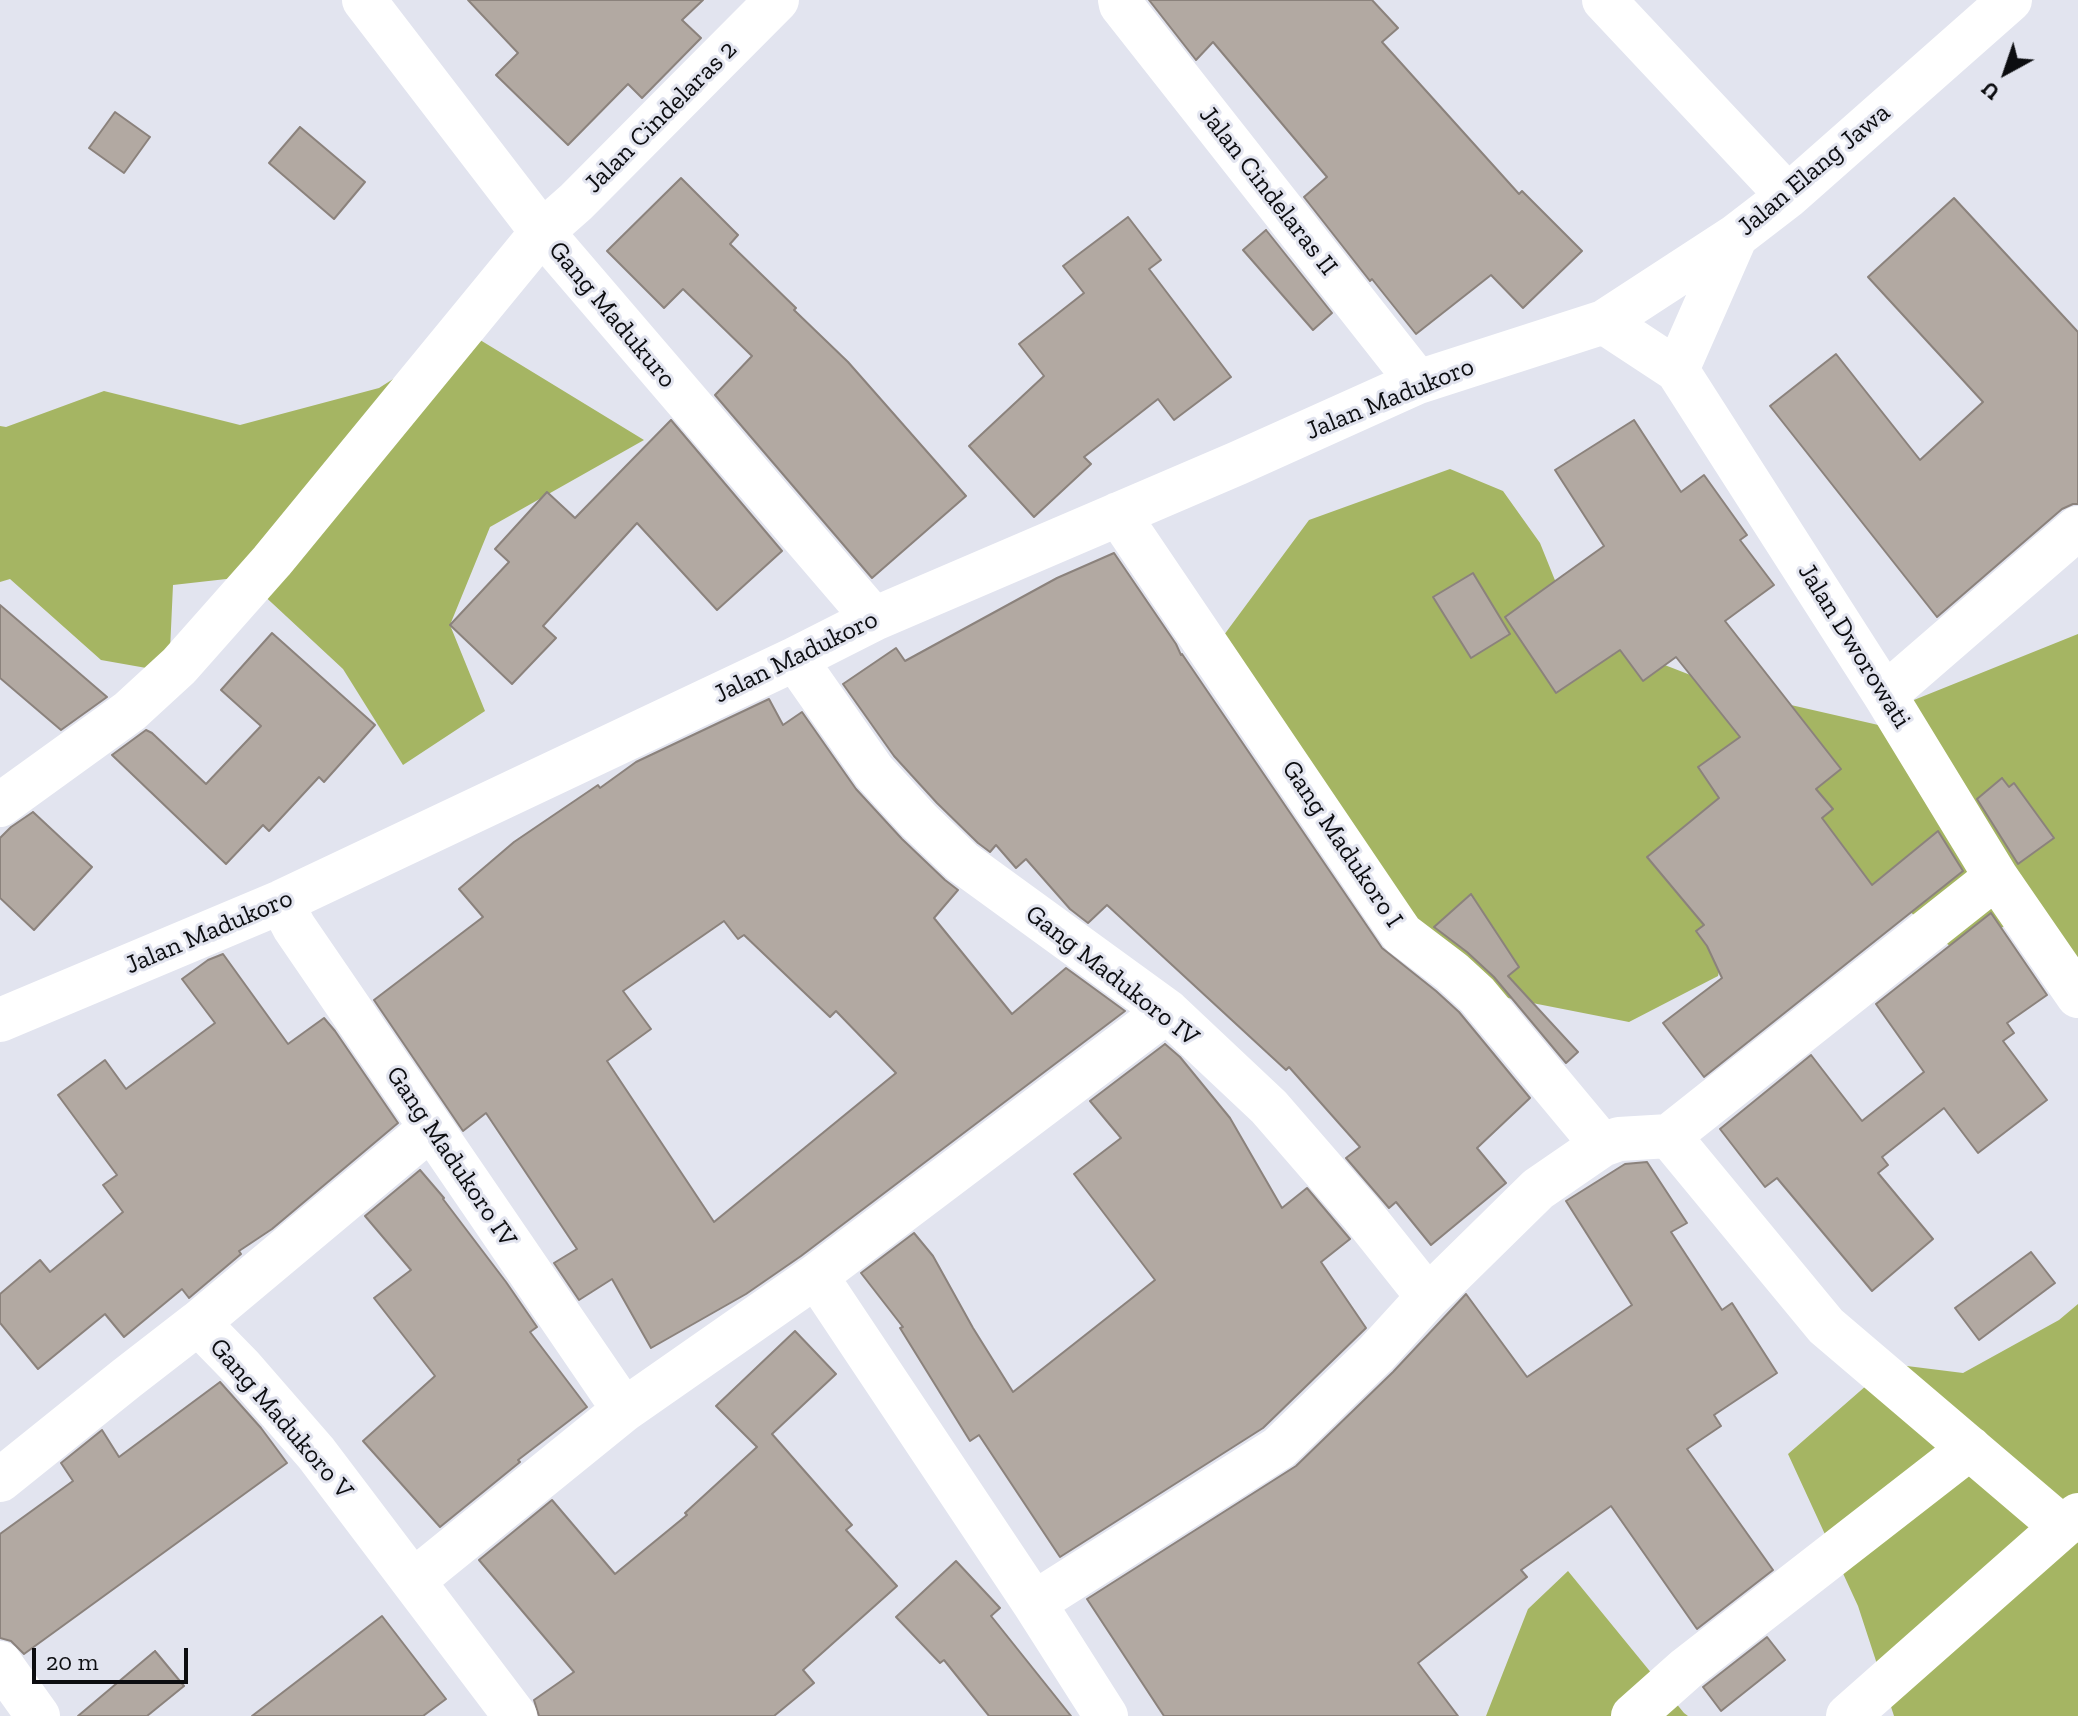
<!DOCTYPE html>
<style>
body{margin:0}
#map{position:relative;width:2078px;height:1716px;overflow:hidden;background:#e2e4ef;font-family:"Zilla Slab",serif}
canvas{display:block}
.north{position:absolute;left:1966px;top:32px;width:80px;height:80px;-webkit-text-stroke:6px #e2e4ef;paint-order:stroke;rotate:220deg;font-size:22px;font-weight:700;line-height:32px;text-align:center;color:#0c0d10}
.north::after{content:'';display:block;margin:auto;width:28px;height:36px;background:#0c0d10;clip-path:polygon(50% 0,100% 100%,50% 72%,0 100%)}
.scale{position:absolute;left:32px;top:1648px;width:156px;height:36px;box-sizing:border-box;border:4px solid #0c0d10;border-top:0;padding-left:10px;font-size:24px;line-height:28px;white-space:nowrap;color:#0c0d10;-webkit-text-stroke:6px #e2e4ef;paint-order:stroke}
</style>
<div id="map">
<canvas width="2078" height="1716"></canvas>
<div class="north">U</div>
<div class="scale">20 m</div>
</div>
<script>
const c = document.querySelector('canvas').getContext('2d');
c.lineJoin = 'round';
function paint(path, color) {
  c.fillStyle = color;
  c.fill(path, 'evenodd');
}
function shape(rows) {
  const path = new Path2D();
  for (const r of rows) {
    path.moveTo(r[0], r[1]);
    for (let i = 2; i < r.length; i += 2) path.lineTo(r[i], r[i + 1]);
  }
  return path;
}
function strokePath(path, color, width, dash) {
  c.strokeStyle = color;
  c.lineWidth = width;
  c.lineCap = dash ? 'butt' : 'round';
  c.setLineDash(dash || []);
  c.stroke(path);
}
function drawText(font, color, halo, rows, align = 'center') {
  c.font = font + ' "Zilla Slab",serif';
  c.lineWidth = 6;
  c.setLineDash([]);
  c.textBaseline = 'middle';
  c.strokeStyle = halo;
  c.fillStyle = color;
  for (const [text, x, y, turn = 0] of rows) {
    c.save();
    c.translate(x, y);
    c.rotate((+turn || 0) * Math.PI / 180);
    c.textAlign = isNaN(turn) ? turn : align;
    if (halo) c.strokeText(text, 0, 0);
    c.fillText(text, 0, 0);
    c.restore();
  }
}
paint(shape([
 [467,332,644,440,490,527,450,625,485,711,403,765,343,669,244,577,173,585,169,672,101,660,10,579,0,582,0,426,6,427,104,391,240,425,379,388],
 [1450,469,1503,491,1540,543,1575,630,1734,692,1909,732,1894,708,2078,634,2078,993,2020,920,1952,948,1886,891,1726,941,1718,976,1629,1022,1512,999,1431,976,1221,639,1309,520],
 [2078,1304,2078,1716,1894,1716,1858,1606,1788,1454,1891,1364,1963,1373,2059,1320],
 [1568,1571,1684,1713,1688,1716,1486,1716,1528,1609]
]), '#a5b563');
const building = shape([
 [468,0,703,0,682,20,701,38,642,98,628,84,568,145,496,75,518,53,468,0],
 [1149,0,1372,0,1398,28,1382,42,1519,194,1522,191,1582,251,1523,308,1491,275,1416,334,1372,279,1370,281,1304,197,1327,177,1213,42,1196,60,1149,0],
 [115,112,150,137,124,173,89,148,115,112],
 [300,127,365,182,334,219,269,163,300,127],
 [681,178,738,235,730,244,796,308,794,310,848,362,966,496,872,578,715,395,752,356,683,289,664,308,607,251,681,178],
 [1954,198,2078,332,2078,504,2073,504,2062,509,1937,617,1770,406,1836,354,1920,460,1983,402,1868,277,1954,198],
 [1128,217,1161,260,1149,269,1231,377,1174,420,1158,399,1084,457,1091,464,1034,517,969,446,1044,376,1019,344,1084,293,1063,266,1128,217],
 [1266,230,1332,313,1313,330,1243,250,1266,230],
 [671,420,782,551,717,610,637,523,543,626,556,638,512,684,450,625,509,562,495,549,547,492,575,518,671,420],
 [1634,420,1681,492,1704,475,1747,535,1740,540,1774,585,1725,621,1841,769,1816,789,1833,809,1822,818,1872,885,1938,831,1963,871,1704,1077,1663,1023,1722,978,1707,946,1696,931,1704,925,1647,857,1719,798,1698,767,1740,737,1676,657,1643,681,1620,650,1556,693,1505,617,1604,546,1555,470,1634,420],
 [1114,553,1176,644,1181,655,1182,654,1382,948,1436,991,1459,1012,1530,1098,1477,1148,1506,1183,1431,1245,1396,1202,1389,1208,1346,1158,1360,1147,1289,1067,1286,1070,1107,905,1088,923,1070,909,1026,859,1016,868,996,845,990,852,978,843,937,803,894,756,843,684,896,648,905,661,1057,578,1114,553],
 [1473,573,1510,634,1471,658,1433,597,1473,573],
 [0,605,21,623,107,697,61,730,0,678,0,605],
 [272,633,375,725,324,782,319,777,269,831,263,825,226,864,112,755,146,730,152,733,206,784,261,726,221,690,272,633],
 [769,699,783,725,802,712,856,789,902,839,945,880,958,890,934,918,1012,1014,1066,968,1125,1011,801,1256,746,1294,651,1348,612,1279,579,1300,554,1263,577,1249,486,1113,463,1131,374,1000,483,917,459,889,514,842,598,785,600,788,636,762,769,699],
 [724,921,738,939,744,935,830,1017,836,1011,896,1073,714,1222,607,1061,651,1029,623,991,724,921],
 [2002,778,2009,787,2014,783,2054,838,2018,864,1977,799,2002,778],
 [33,812,92,867,34,930,0,898,0,838,11,827,33,812],
 [1471,894,1519,967,1508,976,1578,1052,1566,1063,1494,977,1467,952,1434,927,1471,894],
 [1991,913,2047,995,2007,1023,2014,1033,2003,1041,2047,1100,1978,1153,1944,1108,1882,1157,1888,1165,1878,1173,1933,1239,1872,1291,1777,1178,1765,1187,1720,1129,1811,1055,1862,1121,1924,1072,1876,1004,1991,913],
 [223,954,288,1044,324,1018,335,1031,398,1123,272,1229,239,1251,241,1254,189,1298,182,1289,124,1337,105,1314,38,1369,0,1323,0,1294,40,1260,50,1272,123,1212,103,1185,117,1175,58,1095,105,1060,126,1089,215,1023,182,979,208,960,223,954],
 [1165,1044,1180,1057,1230,1118,1282,1208,1307,1188,1350,1239,1321,1262,1366,1328,1263,1428,1060,1557,979,1435,970,1441,900,1328,903,1327,861,1273,914,1233,933,1256,973,1328,1013,1392,1155,1280,1074,1174,1121,1138,1090,1101,1165,1044],
 [1647,1162,1687,1223,1671,1232,1722,1310,1732,1303,1777,1373,1714,1415,1721,1426,1687,1449,1773,1570,1697,1629,1611,1506,1521,1570,1527,1577,1418,1663,1458,1716,1164,1716,1087,1599,1296,1466,1393,1372,1466,1294,1527,1377,1632,1305,1566,1201,1625,1164,1647,1162],
 [420,1170,444,1198,443,1199,506,1282,537,1327,530,1332,587,1407,518,1460,520,1462,440,1527,363,1441,435,1376,374,1298,411,1270,365,1216,420,1170],
 [2031,1252,2055,1283,1979,1340,1955,1308,2031,1252],
 [795,1331,836,1374,772,1434,852,1525,846,1530,897,1586,803,1670,814,1683,774,1716,539,1716,534,1700,574,1672,479,1560,552,1500,615,1574,687,1515,685,1513,757,1447,716,1406,795,1331],
 [220,1382,261,1428,287,1463,24,1654,11,1641,0,1638,0,1534,73,1481,61,1463,102,1430,119,1457,220,1382],
 [956,1561,1000,1608,991,1616,1071,1716,989,1716,944,1660,940,1663,896,1617,956,1561],
 [382,1616,446,1699,423,1716,252,1716,382,1616],
 [1767,1637,1785,1660,1721,1711,1703,1687,1767,1637],
 [155,1651,184,1686,147,1716,78,1716,155,1651]
]);
paint(building, '#b2a9a2');
strokePath(building, '#8b827c', 2);
strokePath(shape([
 [364,0,542,232,874,619],
 [1120,0,1121,5,1418,382],
 [1604,0,1788,196],
 [1604,322,1677,370,1885,695,1996,877,2078,996],
 [1677,370,1736,236],
 [1118,514,1395,924,1402,934,1452,972,1477,995,1602,1145],
 [795,659,874,772,919,821,962,862,1167,1011,1269,1107,1361,1213,1428,1297],
 [1885,695,2078,528],
 [0,805,130,711,179,666,272,561,542,232,576,202,777,0],
 [281,902,294,927,624,1410],
 [0,1020,281,902,795,659,874,619,1238,463,1418,382,1604,322,1736,236,1788,196,2010,0],
 [1669,1136,1826,1326,2062,1527],
 [816,1276,1034,1603,1106,1716],
 [198,1323,242,1368,316,1453,515,1716],
 [0,1480,127,1378,198,1323,431,1128],
 [413,1581,624,1410,816,1276,1167,1011],
 [1034,1603,1279,1448,1376,1354,1428,1297,1538,1189,1602,1145,1619,1139,1669,1136,1996,877],
 [0,1663,38,1716],
 [1633,1716,1687,1668,1970,1448],
 [1848,1716,2062,1527,2078,1515]
]), '#fff', 44);
drawText('26px', '#0c0d10', '#e2e4ef', [
 ["Jalan Cindelaras 2",661,117,-45],
 ["Jalan Elang Jawa",1814,170,-40],
 ["Jalan Cindelaras II",1268,191,52],
 ["Gang Madukuro",612,315,50],
 ["Jalan Madukoro",1390,399,-22],
 ["Jalan Dworowati",1854,646,58],
 ["Jalan Madukoro",796,657,-26],
 ["Gang Madukoro I",1342,844,56],
 ["Jalan Madukoro",209,932,-23],
 ["Gang Madukoro IV",1112,976,38],
 ["Gang Madukoro IV",451,1157,56],
 ["Gang Madukoro V",281,1419,49]
]);
</script>
